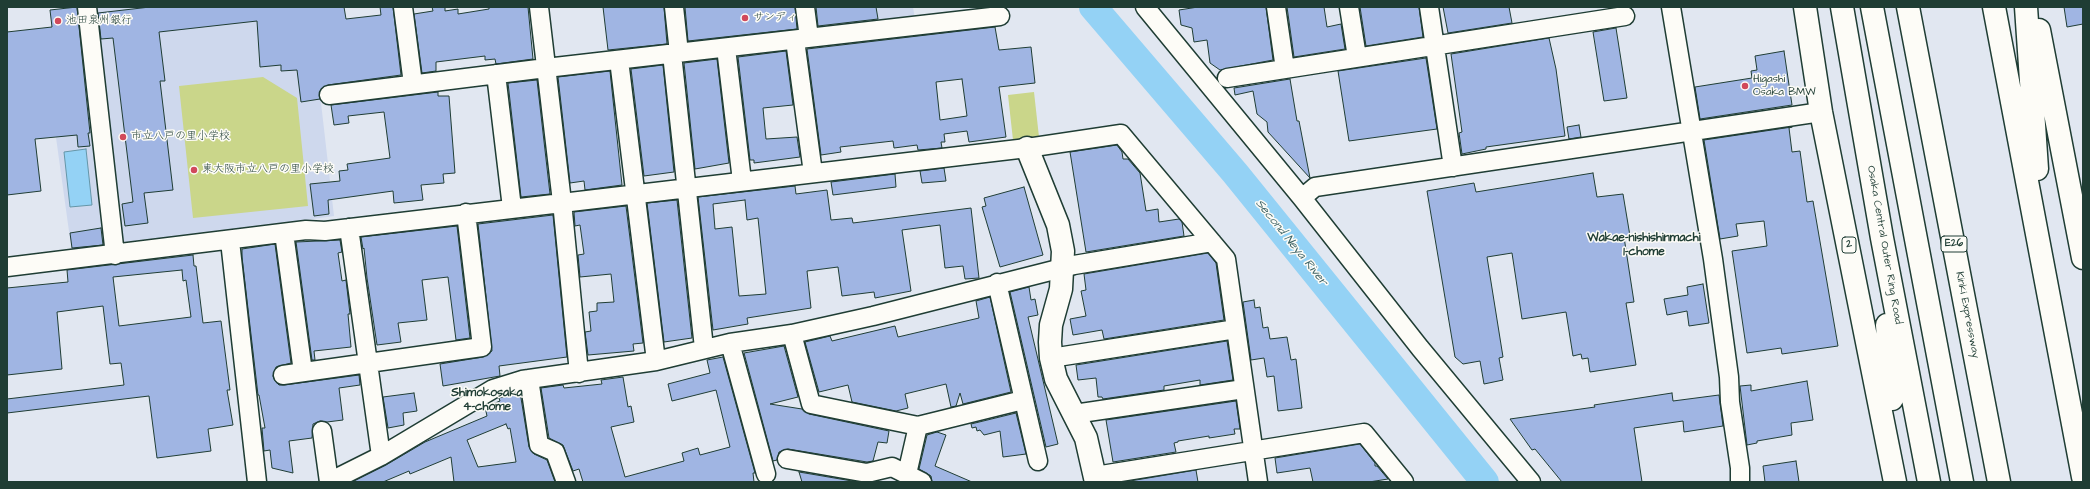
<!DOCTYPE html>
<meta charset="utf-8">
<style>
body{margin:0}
#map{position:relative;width:2090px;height:489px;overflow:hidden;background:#e1e7f1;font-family:"Architects Daughter",sans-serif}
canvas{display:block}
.frame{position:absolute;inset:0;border:8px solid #1f3d34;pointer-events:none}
</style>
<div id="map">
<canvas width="2090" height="489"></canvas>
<div class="frame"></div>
</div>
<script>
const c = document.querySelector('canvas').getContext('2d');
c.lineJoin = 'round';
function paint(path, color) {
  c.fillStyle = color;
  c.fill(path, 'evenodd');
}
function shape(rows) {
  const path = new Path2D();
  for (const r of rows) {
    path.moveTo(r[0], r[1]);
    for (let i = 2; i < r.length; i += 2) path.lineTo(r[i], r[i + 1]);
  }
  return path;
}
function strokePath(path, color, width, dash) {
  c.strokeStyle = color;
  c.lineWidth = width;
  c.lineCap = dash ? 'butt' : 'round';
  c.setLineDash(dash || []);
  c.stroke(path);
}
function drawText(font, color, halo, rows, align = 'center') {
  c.font = font + ' "Architects Daughter","Klee One",sans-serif';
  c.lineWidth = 3;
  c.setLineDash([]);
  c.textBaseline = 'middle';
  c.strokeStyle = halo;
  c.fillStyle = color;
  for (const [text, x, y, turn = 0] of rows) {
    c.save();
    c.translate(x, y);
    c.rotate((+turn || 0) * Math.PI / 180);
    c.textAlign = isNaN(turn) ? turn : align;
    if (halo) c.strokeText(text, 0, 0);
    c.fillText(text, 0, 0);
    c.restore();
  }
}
paint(shape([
 [96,7,310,7,334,216,72,253,54,123,108,117],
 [836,7,913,7,915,19,838,28]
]), '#ced8ed');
paint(shape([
 [263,77,297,98,308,206,193,218,179,86],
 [1034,92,1039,137,1013,140,1008,95]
]), '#cad68a');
const water = shape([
 [86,149,92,205,70,207,64,152,86,149]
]);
paint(water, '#94d2f5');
strokePath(water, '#6596a8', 1);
strokePath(shape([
 [1093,7,1235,173,1485,482]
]), '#94d2f5', 28);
const building = shape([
 [77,7,90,133,88,133,90,146,78,147,77,135,35,139,41,191,7,195,7,32,52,27,50,10,77,7],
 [150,7,344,7,346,19,381,15,380,7,393,7,401,75,328,85,320,91,320,99,301,102,297,70,281,71,281,65,260,67,257,21,159,32,165,81,160,81,173,190,144,193,148,223,125,226,122,204,133,202,113,38,101,39,98,13,150,7],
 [432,7,445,7,445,11,458,9,458,14,489,9,489,7,528,7,533,59,496,64,495,59,485,60,485,56,436,62,436,71,422,73,414,14,433,11,432,7],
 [603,7,664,7,667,44,608,50,603,7],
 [685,7,795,7,797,29,688,41,685,7],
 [816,7,876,7,878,19,818,26,816,7],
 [1198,7,1266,7,1273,60,1220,70,1210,63,1207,40,1194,42,1192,28,1181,25,1179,10,1198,7],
 [1287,7,1324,7,1327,27,1341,24,1345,49,1294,57,1287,7],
 [1360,7,1419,7,1423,37,1366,46,1360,7],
 [1443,7,1509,7,1512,23,1448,33,1443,7],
 [2064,7,2083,7,2083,24,2067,27,2064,7],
 [995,27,999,50,1031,47,1035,83,999,87,1006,137,969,142,967,131,944,134,945,142,941,142,942,148,918,150,917,145,894,148,893,141,840,147,841,152,821,155,807,49,995,27],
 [962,79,967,116,940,120,936,82,962,79],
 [1616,28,1627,98,1604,101,1593,32,1616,28],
 [1549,38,1556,69,1565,136,1486,147,1486,149,1462,154,1459,133,1462,132,1451,54,1549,38],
 [786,51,793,105,763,108,766,139,797,137,800,157,754,163,754,160,750,160,738,57,786,51],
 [1784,51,1792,105,1700,119,1695,87,1752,78,1751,71,1757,70,1755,56,1784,51],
 [1426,58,1437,129,1349,141,1338,71,1426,58],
 [717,59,729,163,695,169,684,63,717,59],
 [663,65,674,172,644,176,631,69,663,65],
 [610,71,622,185,585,190,584,181,570,183,558,77,610,71],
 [1290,79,1297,121,1299,121,1310,178,1268,132,1267,122,1257,114,1253,91,1235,95,1234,88,1290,79],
 [537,80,550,194,521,197,508,83,537,80],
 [438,92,438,96,449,96,455,173,443,174,444,183,421,185,423,200,394,203,393,191,328,200,329,214,314,216,310,184,340,181,339,171,348,170,347,164,390,158,384,112,348,116,349,123,334,125,331,105,438,92],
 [1579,125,1581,137,1569,139,1567,127,1579,125],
 [1792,127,1789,128,1792,152,1800,151,1807,202,1813,201,1838,346,1782,354,1781,348,1747,353,1732,251,1767,246,1764,221,1736,224,1738,236,1720,239,1704,140,1792,127],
 [1117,145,1122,152,1123,159,1128,159,1140,173,1146,211,1158,209,1159,222,1179,219,1182,222,1184,236,1086,252,1070,152,1117,145],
 [944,168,946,181,922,183,920,171,944,168],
 [1593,173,1597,197,1623,194,1630,236,1624,237,1634,302,1626,303,1636,365,1590,372,1588,358,1582,359,1581,354,1573,356,1566,312,1522,319,1512,253,1487,257,1503,357,1499,358,1503,380,1484,384,1480,361,1463,364,1455,357,1427,191,1474,183,1476,192,1593,173],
 [895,174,896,187,833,195,831,182,895,174],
 [795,186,796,194,827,190,831,220,852,218,853,223,971,208,979,278,965,279,963,266,945,268,940,225,902,230,911,291,875,298,874,292,842,296,838,267,807,271,811,308,747,318,748,324,713,330,698,197,795,186],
 [745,200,747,220,758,218,766,294,739,296,732,227,715,229,713,204,745,200],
 [1024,187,1043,255,1000,267,982,207,986,206,984,198,1024,187],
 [677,200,692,338,664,342,647,203,677,200],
 [626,206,643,343,633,344,634,351,588,355,585,332,591,331,589,312,597,311,597,303,614,302,611,274,580,277,578,255,584,254,580,225,575,226,574,212,626,206],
 [553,215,567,357,499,366,500,376,443,386,440,364,483,357,492,351,478,224,553,215],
 [457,226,470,338,456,340,448,277,422,280,427,320,398,323,401,342,377,345,367,278,364,248,363,249,361,237,457,226],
 [101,228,103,245,72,248,70,233,101,228],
 [340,240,342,252,338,253,342,281,346,280,350,314,348,314,351,347,314,351,315,360,312,360,296,242,340,240],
 [275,244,291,363,276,367,273,376,275,381,279,385,284,385,359,375,360,385,339,388,343,420,327,422,320,421,313,424,312,438,289,441,293,473,272,468,270,450,264,451,262,428,265,428,259,395,258,395,242,257,242,249,275,244],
 [1208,253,1216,263,1224,320,1104,339,1102,330,1073,335,1070,319,1086,316,1081,291,1086,290,1084,274,1208,253],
 [193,255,194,266,196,266,203,323,221,321,230,390,227,390,233,425,208,429,211,451,157,458,149,396,7,413,7,399,124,385,121,363,110,364,103,306,57,312,62,369,7,375,7,288,68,282,67,270,193,255],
 [182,270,183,281,186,280,191,317,119,326,113,277,182,270],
 [1703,284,1709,323,1689,326,1687,311,1667,315,1664,299,1688,295,1687,287,1703,284],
 [1029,287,1031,300,1035,299,1038,315,1028,317,1058,444,1046,447,1010,292,1029,287],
 [990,297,1011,392,963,404,960,393,956,406,951,407,946,384,905,394,908,408,896,411,852,402,848,385,819,392,805,342,830,336,832,341,895,326,898,337,979,318,976,301,990,297],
 [1254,300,1255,308,1260,307,1263,328,1268,327,1270,339,1287,337,1291,360,1296,359,1302,408,1278,411,1274,376,1267,377,1264,358,1251,360,1243,302,1254,300],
 [1227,341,1233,380,1200,385,1200,380,1164,386,1164,390,1103,399,1102,397,1098,397,1096,378,1078,380,1076,365,1227,341],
 [784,346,798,397,770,404,802,409,809,414,889,431,887,443,878,442,873,461,867,462,788,449,779,452,777,460,773,461,744,353,784,346],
 [723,357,755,473,753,473,754,482,583,482,579,469,573,471,563,445,549,438,541,388,563,385,564,388,602,384,601,380,623,377,628,407,631,406,634,422,611,427,625,477,684,461,682,453,698,448,700,455,730,447,716,390,672,401,668,384,710,373,707,360,723,357],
 [1807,381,1813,420,1791,423,1792,435,1757,441,1757,443,1747,445,1740,386,1751,385,1751,391,1807,381],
 [520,392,529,447,534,454,547,460,555,482,454,482,451,457,410,474,409,471,383,482,352,482,386,465,425,442,487,416,485,407,500,401,499,398,520,392],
 [506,424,508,429,510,428,516,462,478,467,467,440,506,424],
 [414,393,417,411,403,413,404,425,388,428,383,397,414,393],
 [1672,393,1673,401,1719,395,1723,426,1684,432,1683,421,1634,428,1642,482,1562,482,1535,449,1532,450,1510,419,1595,407,1594,405,1672,393],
 [1236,401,1240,429,1234,429,1235,434,1209,438,1209,436,1178,441,1178,442,1174,443,1176,452,1113,462,1106,420,1236,401],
 [1016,413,1026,454,1003,457,1000,431,984,435,980,430,977,431,976,427,972,428,971,424,1016,413],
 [937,432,946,435,935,466,972,482,932,482,931,476,919,469,927,435,937,432],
 [1360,444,1375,463,1375,466,1377,466,1388,479,1369,482,1313,482,1310,468,1277,473,1275,458,1360,444],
 [1796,461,1799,482,1765,482,1763,466,1796,461],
 [1196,470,1198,482,1124,482,1196,470],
 [799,472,858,482,802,482,799,472]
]);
paint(building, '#a0b5e3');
strokePath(building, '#1f3d34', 1);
const street = shape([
 [87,7,115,255],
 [403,7,413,84],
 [539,7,562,202,579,373],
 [674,7,679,53],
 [805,7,809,38],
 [1145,7,1302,198,1420,348,1531,482],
 [1276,7,1285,69],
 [1349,7,1357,57],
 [1429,7,1453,167],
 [1671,7,1713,259,1729,377,1730,402,1740,468,1740,482],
 [795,40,813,173],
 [726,48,742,181],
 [672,54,704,348],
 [619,60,656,361],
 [496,74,512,208],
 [1227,78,1625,16],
 [329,95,546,68,1000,16],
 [1302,198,1315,187,1821,112],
 [349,228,381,456],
 [284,233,303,372],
 [230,241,257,482],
 [7,267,306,230,325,231,1027,148,1121,134,1226,259,1258,482],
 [997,283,1038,461],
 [792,334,811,404,918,426],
 [730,343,766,474],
 [1051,358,1236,329],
 [283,375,482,347,466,213],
 [529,379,539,445,555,452,566,482],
 [1074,414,1244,389],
 [322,431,329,482],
 [787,459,867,473,892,467,922,482],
 [907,474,918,426,1023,400],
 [1095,476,1364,433,1404,482],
 [329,482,381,456,493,389,522,380,656,361,730,343,792,334,873,316,1074,265,1212,242]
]);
const secondary = shape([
 [1027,148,1058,225,1063,251,1061,289,1051,325,1050,342,1051,358,1056,379,1086,438,1096,482]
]);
const primary = shape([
 [1805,7,1821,112,1895,482],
 [1842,7,1882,238,1929,482],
 [1994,7,2083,477],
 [2026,7,2037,169],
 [2039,30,2083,258],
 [1887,325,1892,399]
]);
const highway = shape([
 [1872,7,1962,482],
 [1908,7,1999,482]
]);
strokePath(street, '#1f3d34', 21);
strokePath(secondary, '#1f3d34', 25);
strokePath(primary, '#1f3d34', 25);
strokePath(highway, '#1f3d34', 25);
strokePath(street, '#fdfcf7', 18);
strokePath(secondary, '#fdfcf7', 22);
strokePath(primary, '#fdfcf7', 22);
strokePath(highway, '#fdfcf7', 22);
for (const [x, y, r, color] of [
 [745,18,4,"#d1495b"],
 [58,21,4,"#d1495b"],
 [1745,86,4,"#d1495b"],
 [123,137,4,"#d1495b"],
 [194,170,4,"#d1495b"]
]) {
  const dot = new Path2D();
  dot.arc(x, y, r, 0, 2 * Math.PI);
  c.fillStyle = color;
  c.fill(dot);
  strokePath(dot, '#fdfcf7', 1.5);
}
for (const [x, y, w] of [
 [1954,244,26],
 [1849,245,14]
]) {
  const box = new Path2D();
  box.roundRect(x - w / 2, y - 8, w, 16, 3);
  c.fillStyle = '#fdfcf7';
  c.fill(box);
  strokePath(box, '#1f3d34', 1);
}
drawText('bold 10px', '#1f3d34', null, [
 ["E26",1954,244],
 ["2",1849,245]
]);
drawText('11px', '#1f3d34', '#fdfcf7', [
 ["サンディ",753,18],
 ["池田泉州銀行",66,21],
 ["Higashi",1753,80],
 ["Osaka BMW",1753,93],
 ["市立八戸の里小学校",131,137],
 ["東大阪市立八戸の里小学校",202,170]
], 'left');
drawText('11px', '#1f3d34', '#fdfcf7', [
 ["Osaka Central Outer Ring Road",1884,245,80],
 ["Kinki Expressway",1967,315,79]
]);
drawText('bold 12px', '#1f3d34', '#fdfcf7', [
 ["Wakae-nishishinmachi",1644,238],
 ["1-chome",1644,252],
 ["Shimokosaka",487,393],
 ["4-chome",487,407]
]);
drawText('italic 12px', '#3c6264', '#fdfcf7', [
 ["Second Neya River",1291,243,51]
]);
</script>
